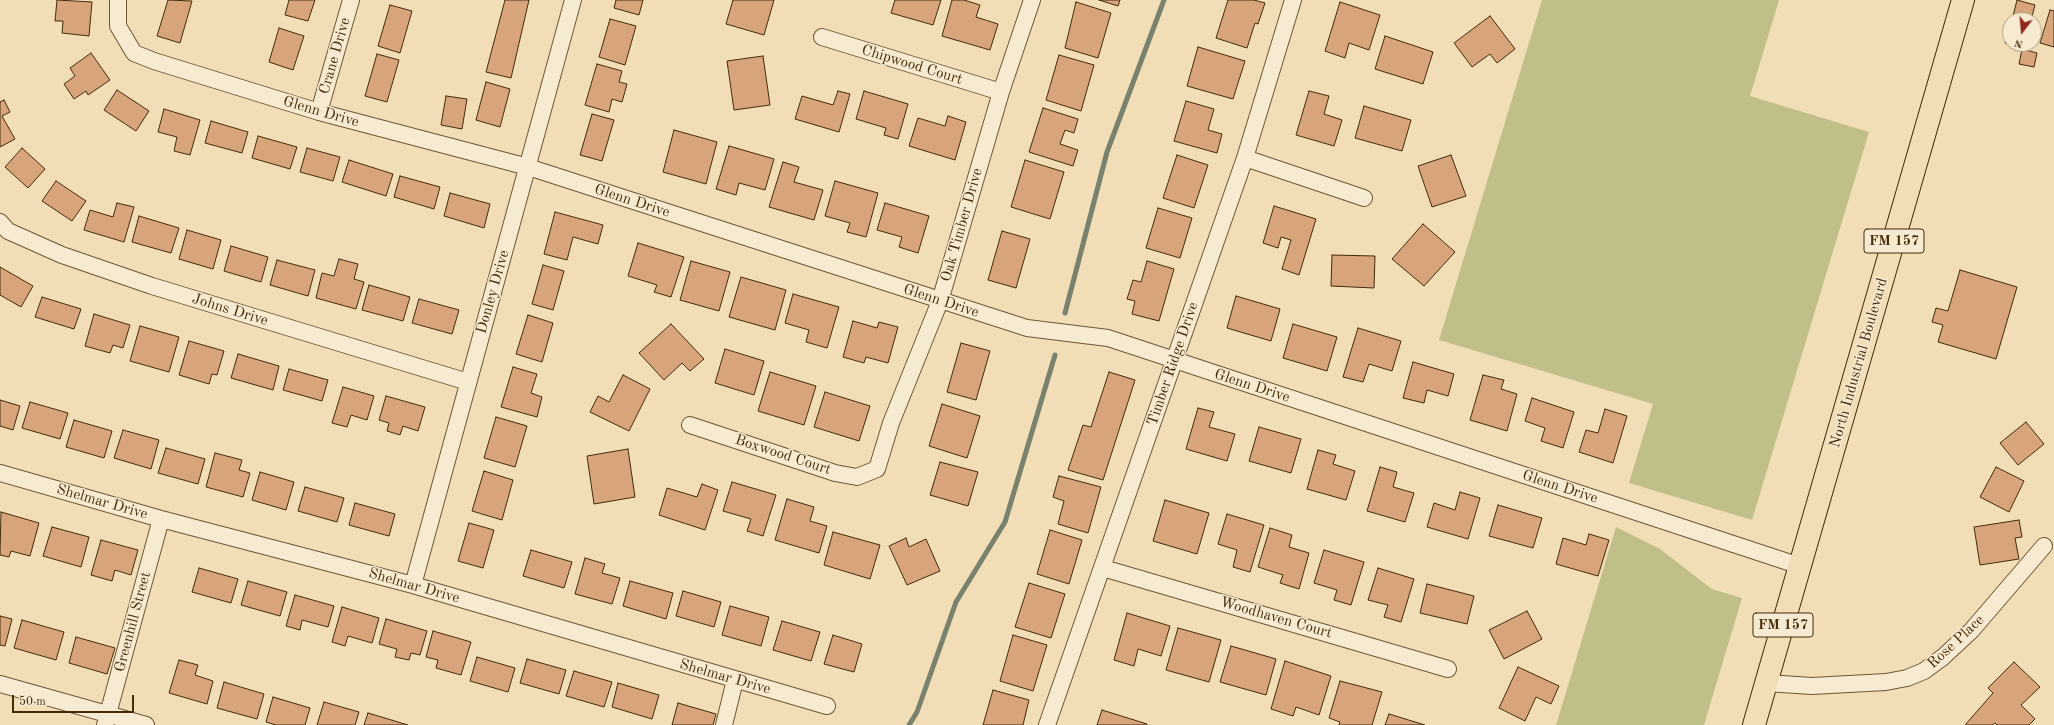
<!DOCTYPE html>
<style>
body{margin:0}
#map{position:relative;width:2054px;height:725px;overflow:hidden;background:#f1deb7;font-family:"Old Standard TT",serif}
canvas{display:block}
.north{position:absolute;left:2002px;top:12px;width:40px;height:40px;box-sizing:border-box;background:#f6ead0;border:1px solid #ae9e80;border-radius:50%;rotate:196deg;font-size:11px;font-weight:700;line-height:16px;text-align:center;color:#432c09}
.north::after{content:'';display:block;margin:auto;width:14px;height:18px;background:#8f2418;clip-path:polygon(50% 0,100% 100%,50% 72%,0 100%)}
.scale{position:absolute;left:12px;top:695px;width:122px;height:18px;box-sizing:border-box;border:2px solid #432c09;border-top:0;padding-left:5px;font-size:12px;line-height:14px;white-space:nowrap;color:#432c09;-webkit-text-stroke:3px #f6ead0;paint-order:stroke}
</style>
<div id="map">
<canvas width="2054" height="725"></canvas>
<div class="north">N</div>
<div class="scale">50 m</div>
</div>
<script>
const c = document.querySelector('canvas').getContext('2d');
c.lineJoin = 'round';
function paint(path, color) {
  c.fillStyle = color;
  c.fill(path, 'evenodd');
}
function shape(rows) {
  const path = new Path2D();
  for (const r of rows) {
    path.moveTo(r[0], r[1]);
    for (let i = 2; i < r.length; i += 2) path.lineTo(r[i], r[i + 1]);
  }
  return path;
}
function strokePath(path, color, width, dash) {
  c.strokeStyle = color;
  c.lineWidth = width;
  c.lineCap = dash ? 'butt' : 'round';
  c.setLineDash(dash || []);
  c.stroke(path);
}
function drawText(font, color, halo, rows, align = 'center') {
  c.font = font + ' "Old Standard TT",serif';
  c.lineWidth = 3;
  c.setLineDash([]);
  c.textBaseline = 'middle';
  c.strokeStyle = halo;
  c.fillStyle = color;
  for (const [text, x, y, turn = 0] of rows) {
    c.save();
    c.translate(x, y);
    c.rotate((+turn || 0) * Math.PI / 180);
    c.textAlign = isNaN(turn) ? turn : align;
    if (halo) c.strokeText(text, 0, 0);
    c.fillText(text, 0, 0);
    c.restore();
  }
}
paint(shape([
 [1542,0,1779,0,1750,96,1869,132,1752,520,1629,483,1653,404,1439,340],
 [1616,527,1660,549,1712,589,1742,598,1704,725,1556,725]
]), '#c1bf89');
strokePath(shape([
 [1065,313,1107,152,1164,0],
 [909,725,917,712,956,602,1005,522,1055,355]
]), '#78826d', 5);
const building = shape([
 [57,0,92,2,89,36,62,33,63,21,55,21,57,0],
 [168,0,192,1,180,43,157,36,168,0],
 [289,0,315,0,308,21,285,15,289,0],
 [505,0,529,0,511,78,486,72,505,0],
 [616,0,643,0,639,15,614,8,616,0],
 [733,0,774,0,764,35,726,24,733,0],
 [895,0,941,0,933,25,891,13,895,0],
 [952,0,964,0,980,5,976,17,998,24,990,50,942,36,952,0],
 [1099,0,1120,0,1118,6,1099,0],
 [1228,0,1254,0,1265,3,1258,24,1255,23,1247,48,1216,38,1228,0],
 [2017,0,2035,5,2031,20,2012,20,2017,0],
 [1076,2,1111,13,1098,58,1065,48,1076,2],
 [1340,2,1380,15,1369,50,1349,43,1345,58,1325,51,1340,2],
 [390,5,412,11,400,53,378,46,390,5],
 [2050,10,2054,11,2054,47,2040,43,2050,10],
 [1490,16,1515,49,1497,63,1490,54,1472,67,1454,43,1490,16],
 [610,19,636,26,625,65,599,57,610,19],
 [2010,26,2010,44,2024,44,2022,48,2005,43,2010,26],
 [279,28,304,36,293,70,269,62,279,28],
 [1385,36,1433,52,1423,84,1375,69,1385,36],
 [1198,47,1245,61,1233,99,1187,86,1198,47],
 [2022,49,2037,53,2034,67,2019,64,2022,49],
 [91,53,110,80,88,95,86,91,74,99,64,84,75,76,70,68,91,53],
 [377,54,399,60,387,102,365,96,377,54],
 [1059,55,1094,65,1081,111,1046,100,1059,55],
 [763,56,770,105,734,110,727,61,763,56],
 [597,64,622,71,619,82,627,84,622,102,612,99,609,112,585,105,597,64],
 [486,82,510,89,500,127,476,120,486,82],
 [117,90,149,111,136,131,104,110,117,90],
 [838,91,850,94,839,132,795,119,802,96,833,105,838,91],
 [864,91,908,104,898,139,884,135,886,128,856,119,864,91],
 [1309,91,1329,96,1324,114,1342,120,1334,146,1296,135,1309,91],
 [446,96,467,99,462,129,441,125,446,96],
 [4,100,10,112,2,116,15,139,0,147,0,102,4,100],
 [1186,101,1214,109,1208,130,1222,134,1217,153,1174,141,1186,101],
 [1364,106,1411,120,1402,151,1355,138,1364,106],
 [1043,108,1078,119,1074,133,1065,130,1060,144,1078,150,1073,166,1029,152,1043,108],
 [164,109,200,120,190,155,174,151,177,137,158,132,164,109],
 [592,114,614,120,602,161,580,155,592,114],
 [948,116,966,122,955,160,909,146,918,118,945,126,948,116],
 [211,121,248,132,242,153,205,143,211,121],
 [674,130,717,142,706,184,663,172,674,130],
 [258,136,297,147,290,169,252,158,258,136],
 [729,146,774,159,765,190,739,183,736,195,716,189,729,146],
 [22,148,45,169,28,188,5,167,22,148],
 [307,148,340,157,333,181,300,172,307,148],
 [1177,155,1208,165,1194,208,1163,198,1177,155],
 [1451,155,1466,196,1432,207,1418,166,1451,155],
 [349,160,393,174,386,196,342,182,349,160],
 [1025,160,1064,172,1050,219,1011,207,1025,160],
 [783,162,799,167,794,182,823,190,814,220,769,207,783,162],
 [400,176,440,187,434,209,394,197,400,176],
 [56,181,86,201,72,221,42,201,56,181],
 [835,181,878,193,866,237,847,232,850,223,825,216,835,181],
 [450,193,490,204,484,228,444,216,450,193],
 [117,203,134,207,124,242,84,230,90,210,113,217,117,203],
 [885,203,929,216,918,253,899,247,902,237,877,230,885,203],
 [1274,206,1316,219,1299,275,1282,269,1291,240,1281,237,1278,248,1263,243,1274,206],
 [1158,208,1192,218,1180,258,1146,248,1158,208],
 [555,212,603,225,598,244,573,237,567,260,544,254,555,212],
 [139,216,179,228,171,253,132,242,139,216],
 [1423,224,1455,252,1424,286,1392,259,1423,224],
 [187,230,221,240,213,269,179,259,187,230],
 [1002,231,1030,239,1016,288,988,280,1002,231],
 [638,243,684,257,671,297,654,292,657,285,628,276,638,243],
 [231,246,268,257,261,282,224,271,231,246],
 [1332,255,1375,256,1374,288,1331,286,1332,255],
 [339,259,358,264,354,279,364,282,356,309,316,298,322,273,334,276,339,259],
 [277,260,315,270,308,296,270,285,277,260],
 [691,261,730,272,719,311,680,300,691,261],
 [1147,261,1174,269,1159,321,1132,314,1135,301,1127,299,1133,280,1141,282,1147,261],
 [543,265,564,271,553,310,532,304,543,265],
 [0,267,33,286,21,307,0,295,0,267],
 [1960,270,2017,287,1996,359,1938,342,1943,325,1932,322,1936,308,1948,311,1960,270],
 [741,277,786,290,775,330,729,317,741,277],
 [369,285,410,297,403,321,362,310,369,285],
 [793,294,839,307,827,348,806,342,809,330,785,323,793,294],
 [1236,296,1280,309,1271,341,1227,328,1236,296],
 [42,297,81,309,74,329,35,317,42,297],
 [419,299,459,310,452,334,412,323,419,299],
 [94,314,130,325,123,348,113,345,110,353,85,346,94,314],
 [528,315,553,323,542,362,516,354,528,315],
 [853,321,877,328,879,322,898,327,888,363,866,357,864,363,843,357,853,321],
 [671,324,704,359,690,371,682,363,664,380,639,353,671,324],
 [1293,324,1337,337,1327,371,1283,358,1293,324],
 [140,326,179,337,169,372,130,361,140,326],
 [1358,328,1401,341,1392,371,1369,364,1363,382,1343,377,1358,328],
 [189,341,224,351,217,375,212,374,209,384,179,375,189,341],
 [961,343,990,351,976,400,947,392,961,343],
 [725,349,764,361,754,395,715,383,725,349],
 [238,354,279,366,273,390,231,378,238,354],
 [1413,362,1454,374,1448,396,1427,390,1424,403,1403,398,1413,362],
 [513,367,537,374,531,393,542,397,537,417,501,407,513,367],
 [289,369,328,380,322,401,283,390,289,369],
 [770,372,816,386,804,425,758,411,770,372],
 [1109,372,1135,380,1103,480,1068,470,1083,425,1091,427,1109,372],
 [623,375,650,389,629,431,590,412,598,396,609,402,623,375],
 [1483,375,1504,380,1501,389,1517,394,1507,431,1470,420,1483,375],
 [343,387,374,396,367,420,351,415,347,427,332,423,343,387],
 [825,392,870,406,859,441,814,427,825,392],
 [386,396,425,407,418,431,403,426,400,435,387,431,389,423,379,420,386,396],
 [1532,398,1574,412,1563,448,1541,441,1545,428,1525,421,1532,398],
 [0,400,20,406,13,430,0,426,0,400],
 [30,402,68,413,60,439,22,428,30,402],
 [942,404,980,416,967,458,929,446,942,404],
 [1198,408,1214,412,1209,427,1235,434,1227,461,1186,449,1198,408],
 [1605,409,1627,416,1613,463,1579,452,1586,430,1598,433,1605,409],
 [496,417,527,426,515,467,484,458,496,417],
 [74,420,112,431,104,458,66,447,74,420],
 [2026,422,2044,444,2018,465,2000,443,2026,422],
 [1259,427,1301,439,1291,473,1249,461,1259,427],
 [123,430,159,440,151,469,114,458,123,430],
 [166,448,205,459,198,484,158,473,166,448],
 [628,449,635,497,594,504,587,456,628,449],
 [1318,450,1336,455,1333,464,1355,471,1346,500,1307,489,1318,450],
 [215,453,242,460,239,470,250,473,243,497,206,487,215,453],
 [940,462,978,472,968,506,930,495,940,462],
 [1380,467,1397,472,1393,487,1414,493,1405,522,1367,511,1380,467],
 [1996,467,2024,481,2009,512,1980,497,1996,467],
 [484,471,513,480,502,520,472,511,484,471],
 [260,472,294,482,286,510,252,500,260,472],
 [1059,476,1101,487,1088,533,1058,524,1064,501,1053,497,1059,476],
 [732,482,776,495,763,536,747,531,751,519,723,511,732,482],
 [702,484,718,490,705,530,659,515,667,488,697,497,702,484],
 [305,487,344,498,337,522,298,511,305,487],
 [1460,492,1480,498,1468,539,1427,527,1434,503,1455,510,1460,492],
 [787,499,814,507,810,521,827,526,819,553,775,540,787,499],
 [1165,500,1209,513,1197,554,1153,541,1165,500],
 [355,503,395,514,389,536,349,525,355,503],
 [1498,505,1542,518,1533,548,1489,536,1498,505],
 [1,512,39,523,30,556,11,551,9,557,0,555,1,512],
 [1227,514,1264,525,1250,572,1233,567,1237,550,1218,544,1227,514],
 [2019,520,2022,537,2015,538,2019,559,1980,565,1974,527,2019,520],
 [469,523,494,530,483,568,458,561,469,523],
 [52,527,89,537,81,567,43,556,52,527],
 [1270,528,1292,535,1289,547,1309,553,1299,589,1280,583,1283,575,1258,567,1270,528],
 [1050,530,1082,540,1069,584,1037,574,1050,530],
 [833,532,880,545,870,579,824,565,833,532],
 [1589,534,1609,540,1598,576,1556,564,1563,538,1586,545,1589,534],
 [906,538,909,547,926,539,940,571,907,585,889,546,906,538],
 [101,540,138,550,131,575,115,570,112,581,91,575,101,540],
 [531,550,572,562,564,588,523,576,531,550],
 [1324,550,1364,562,1351,605,1334,600,1337,590,1314,583,1324,550],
 [585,558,605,564,602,573,620,578,612,604,575,594,585,558],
 [199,568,238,579,231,603,192,592,199,568],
 [1378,568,1414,579,1401,622,1384,617,1388,605,1368,600,1378,568],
 [248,581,287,592,280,616,241,605,248,581],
 [630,581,673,593,666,619,623,606,630,581],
 [1029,583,1065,594,1051,638,1015,627,1029,583],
 [1427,584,1474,596,1467,624,1420,613,1427,584],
 [683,591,721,602,714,627,676,616,683,591],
 [295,595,334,606,328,627,302,620,300,630,286,626,295,595],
 [730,606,769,617,761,646,722,635,730,606],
 [342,607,379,618,372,643,348,636,345,646,332,642,342,607],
 [1527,611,1542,639,1504,659,1489,630,1527,611],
 [1127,613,1170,626,1161,656,1138,649,1134,666,1114,660,1127,613],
 [0,616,12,619,5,646,0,645,0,616],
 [386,619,427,631,420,655,411,653,409,660,395,657,397,649,379,644,386,619],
 [22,620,64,632,56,660,14,648,22,620],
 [782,621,820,632,811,661,773,650,782,621],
 [1178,628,1221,640,1209,682,1166,670,1178,628],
 [433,631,471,642,461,675,436,668,438,660,426,657,433,631],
 [833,635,862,644,854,672,824,664,833,635],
 [1013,635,1047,645,1033,691,1000,681,1013,635],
 [76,637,115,648,107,674,69,663,76,637],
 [1231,646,1276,659,1266,695,1220,682,1231,646],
 [477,657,515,668,508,692,470,681,477,657],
 [527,659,566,670,559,694,520,683,527,659],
 [179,660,198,665,195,675,213,681,207,704,169,693,179,660],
 [1285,661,1331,676,1319,715,1296,707,1293,716,1271,709,1285,661],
 [2014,662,2040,687,2021,705,2035,719,2029,725,1997,725,1995,723,1992,725,1965,725,1993,693,1988,688,2014,662],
 [1518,667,1559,686,1551,704,1536,697,1525,721,1499,708,1518,667],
 [574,671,612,682,604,707,566,696,574,671],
 [1340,681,1382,692,1372,725,1339,725,1340,722,1329,718,1340,681],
 [224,682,264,694,257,719,217,708,224,682],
 [618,683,659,695,652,719,612,707,618,683],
 [993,690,1029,700,1023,725,983,725,993,690],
 [273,697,310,708,305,725,276,725,266,722,273,697],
 [324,702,359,712,355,725,317,725,324,702],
 [678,703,716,714,713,725,672,725,678,703],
 [1102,710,1147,724,1147,725,1097,725,1102,710],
 [368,713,408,725,364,725,368,713],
 [1389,714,1425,725,1385,725,1389,714]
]);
paint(building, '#d8a47c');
strokePath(building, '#432c09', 1);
const minor = shape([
 [118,0,118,26,134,53,154,61,319,112,528,167,1027,328,1108,338,1800,566],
 [822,37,1001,92],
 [319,112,351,0],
 [1245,158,1364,198],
 [0,222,8,231,62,255,152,286,468,382],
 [690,425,835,473,857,477,877,469,891,423,940,301,1001,92,1032,0],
 [0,473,161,519,413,585,827,706],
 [1103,568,1448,669],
 [413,585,573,0],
 [1766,683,1812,686,1886,682,1907,678,1924,671,1943,657,1971,631,2044,546],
 [0,684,146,725],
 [105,725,161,519],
 [724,725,735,680],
 [1047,725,1245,158,1293,0]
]);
const primary = shape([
 [1754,725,1963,0]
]);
strokePath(minor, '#6e5834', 18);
strokePath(primary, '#432c09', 24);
strokePath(minor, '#f6ead0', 16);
strokePath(primary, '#f1deb7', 22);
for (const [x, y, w] of [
 [1894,241,60],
 [1783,625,60]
]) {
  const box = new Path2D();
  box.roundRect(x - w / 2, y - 12, w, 24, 3);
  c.fillStyle = '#f6ead0';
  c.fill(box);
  strokePath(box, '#432c09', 1);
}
drawText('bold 14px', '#432c09', null, [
 ["FM 157",1894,241],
 ["FM 157",1783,625]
]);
drawText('15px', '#432c09', '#f6ead0', [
 ["Crane Drive",335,56,-74],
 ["Chipwood Court",912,65,17],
 ["Glenn Drive",321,112,16],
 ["Glenn Drive",632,201,18],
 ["Oak Timber Drive",962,225,-74],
 ["Donley Drive",493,292,-74],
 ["Glenn Drive",941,301,18],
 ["Johns Drive",230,310,17],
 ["North Industrial Boulevard",1859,363,-74],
 ["Timber Ridge Drive",1173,364,-71],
 ["Glenn Drive",1252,386,18],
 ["Boxwood Court",783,455,18],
 ["Glenn Drive",1560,487,18],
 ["Shelmar Drive",102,502,16],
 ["Shelmar Drive",414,586,16],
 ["Woodhaven Court",1276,618,16],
 ["Greenhill Street",133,622,-75],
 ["Rose Place",1956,642,-43],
 ["Shelmar Drive",725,677,16]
]);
</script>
